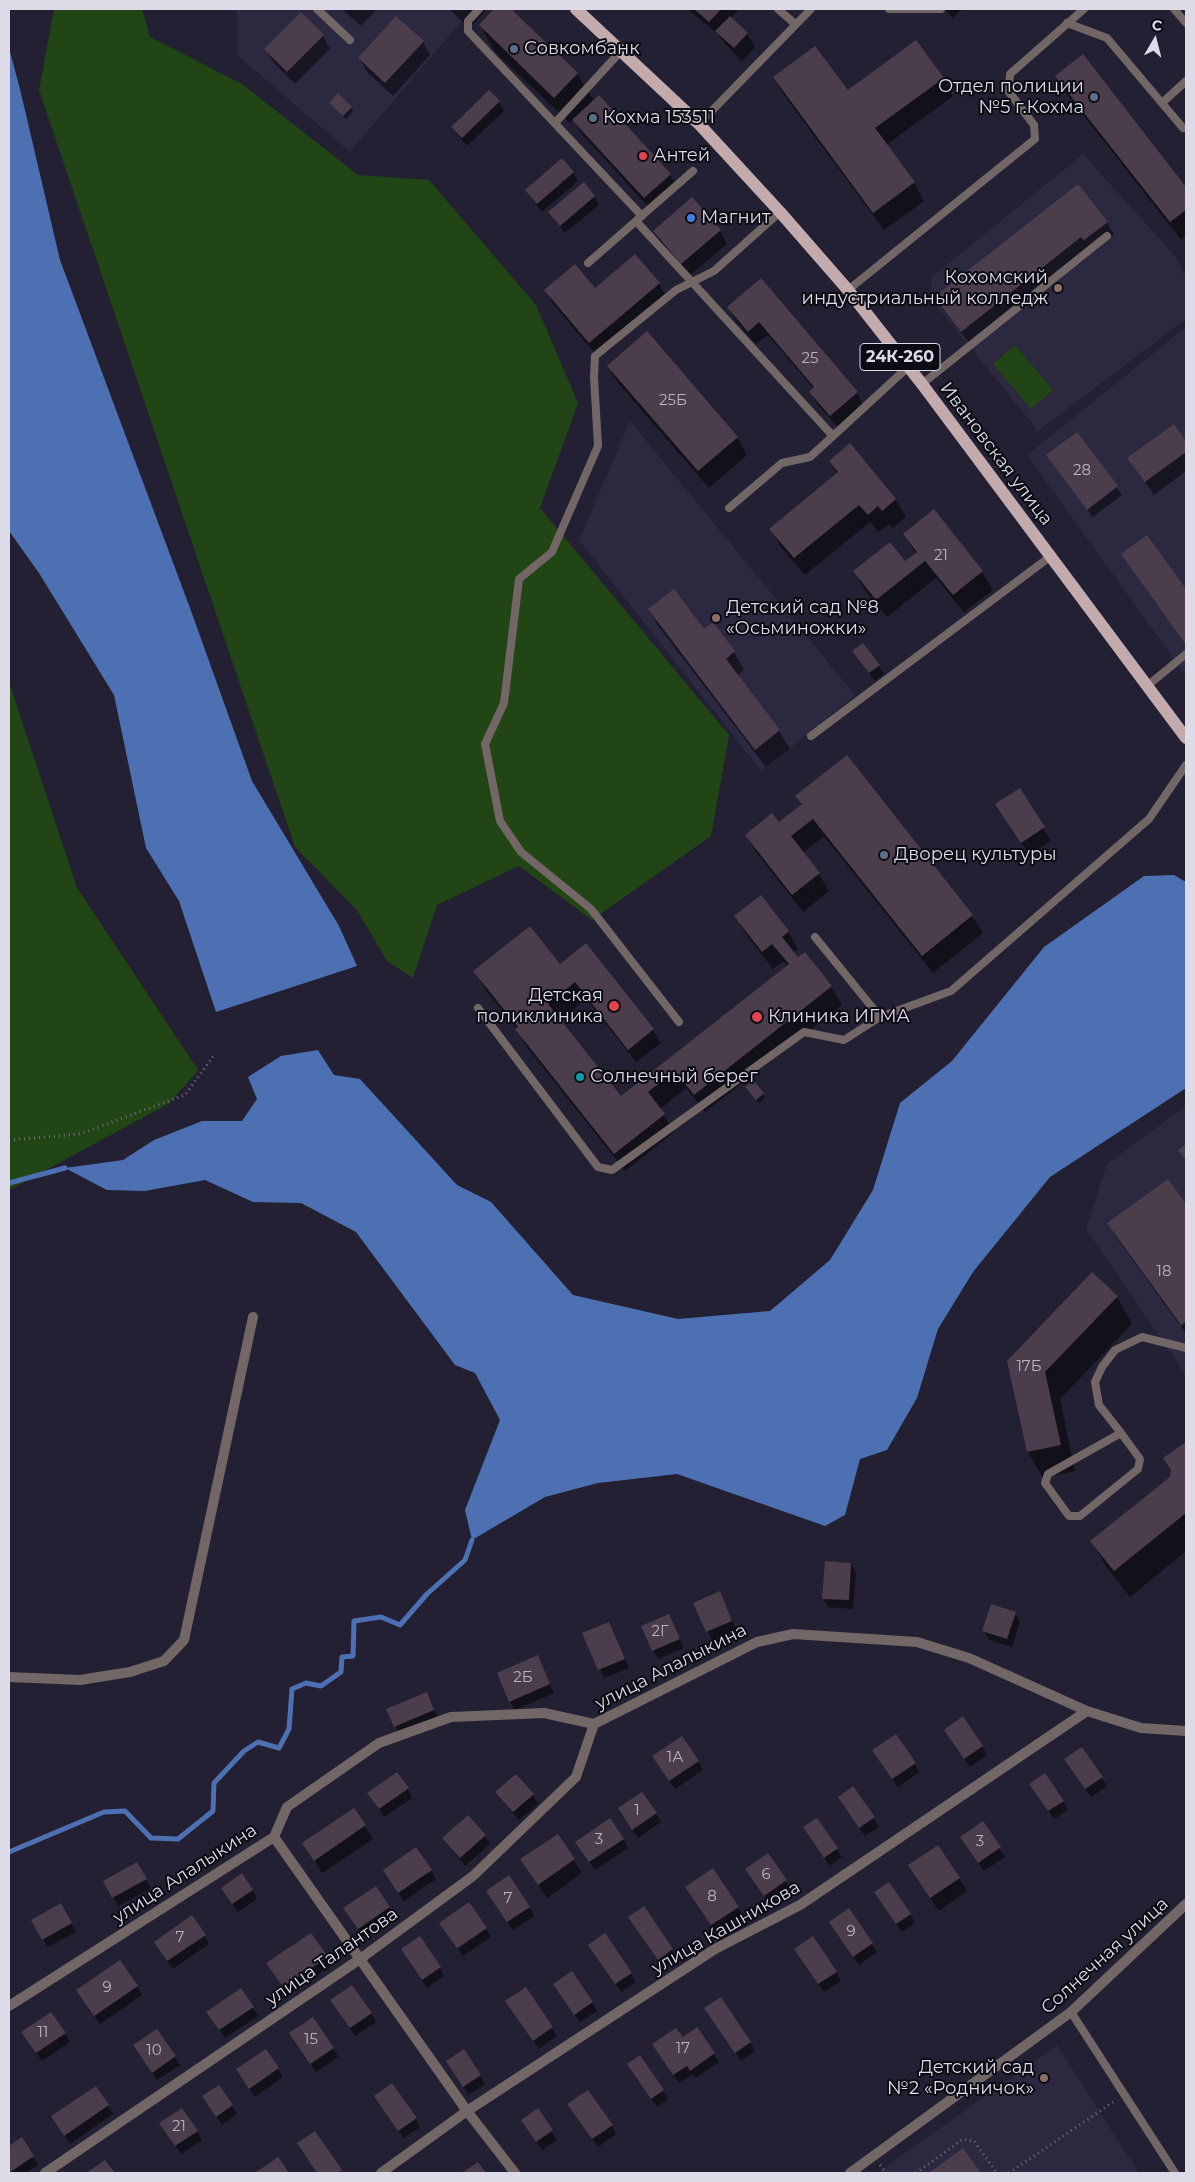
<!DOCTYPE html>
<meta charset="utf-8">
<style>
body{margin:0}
#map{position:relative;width:1195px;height:2182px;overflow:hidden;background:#222032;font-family:Montserrat,sans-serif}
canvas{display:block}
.frame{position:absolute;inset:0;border:10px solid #dcdbe7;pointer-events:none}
.north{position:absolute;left:1130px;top:15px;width:50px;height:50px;-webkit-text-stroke:4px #0c0b13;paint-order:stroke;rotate:8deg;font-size:14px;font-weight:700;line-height:20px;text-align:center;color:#dcdbe7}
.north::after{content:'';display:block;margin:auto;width:18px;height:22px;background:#dcdbe7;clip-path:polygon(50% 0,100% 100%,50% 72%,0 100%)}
</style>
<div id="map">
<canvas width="1195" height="2182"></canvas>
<div class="frame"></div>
<div class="north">С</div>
</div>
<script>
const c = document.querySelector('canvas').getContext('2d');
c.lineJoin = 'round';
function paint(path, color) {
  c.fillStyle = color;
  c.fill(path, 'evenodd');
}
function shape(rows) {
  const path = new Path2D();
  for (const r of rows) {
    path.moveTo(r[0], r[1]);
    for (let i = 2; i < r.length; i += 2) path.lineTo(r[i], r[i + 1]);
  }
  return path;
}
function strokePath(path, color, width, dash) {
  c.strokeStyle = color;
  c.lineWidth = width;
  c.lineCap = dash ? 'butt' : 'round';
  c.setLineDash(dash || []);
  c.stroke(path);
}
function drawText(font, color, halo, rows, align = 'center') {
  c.font = font + ' Montserrat,sans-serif';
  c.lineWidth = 4;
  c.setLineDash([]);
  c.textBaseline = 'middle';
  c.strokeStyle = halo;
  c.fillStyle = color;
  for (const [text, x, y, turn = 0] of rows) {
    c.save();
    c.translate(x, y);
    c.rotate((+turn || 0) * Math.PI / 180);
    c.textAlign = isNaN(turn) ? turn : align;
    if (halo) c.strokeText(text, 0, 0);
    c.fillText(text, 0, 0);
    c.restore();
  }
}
paint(shape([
 [237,9,472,9,350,152,237,55],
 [1083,154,1176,257,1186,278,1186,319,1038,431,930,298,932,277],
 [1186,327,1186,676,1027,455],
 [630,421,855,695,762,772,579,540],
 [1186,1106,1186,1375,1086,1229,1107,1164],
 [1057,2045,1139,2173,877,2173]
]), '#2b283f');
paint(shape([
 [54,9,142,9,150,37,242,84,358,175,429,180,536,305,578,403,540,508,729,735,711,836,592,920,519,866,437,905,413,978,387,961,357,910,295,847,39,90],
 [1015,345,1053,390,1031,409,993,364],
 [9,682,77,888,198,1070,170,1103,9,1190]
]), '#214515');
paint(shape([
 [9,48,20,89,60,260,190,608,252,781,339,926,357,966,216,1012,179,901,146,848,114,695,39,573,9,531],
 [1174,875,1186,882,1186,1088,1050,1177,973,1272,938,1329,917,1398,887,1450,860,1459,845,1515,825,1526,677,1474,598,1483,545,1497,472,1540,465,1510,500,1420,475,1373,455,1365,356,1232,301,1203,253,1202,205,1180,145,1191,107,1190,65,1168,123,1160,154,1140,202,1121,242,1121,257,1099,248,1077,281,1056,318,1050,334,1075,360,1079,457,1185,491,1202,573,1295,678,1319,770,1311,830,1260,873,1190,900,1103,952,1061,1044,947,1144,876]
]), '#4d70b2');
paint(shape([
 [342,9,377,9,361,26],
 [449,9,487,9,469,28],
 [496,9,510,9,577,74,594,101,670,175,678,188,652,211,581,133,573,120,570,123,495,52,480,25],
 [687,9,738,9,738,10,731,19,747,34,755,47,742,61,725,44,718,34],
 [944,9,962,9,953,18],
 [323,36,330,49,295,84,274,63,266,50],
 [423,42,430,55,393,96,367,72,359,58],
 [1083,56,1186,189,1186,235,1181,240,1067,94,1057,76],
 [774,77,847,92,943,78,953,96,886,145,914,183,924,201,884,230,784,95],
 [499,102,504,111,467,146,452,128],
 [330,103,351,108,353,111,346,119],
 [573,172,578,181,542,212,526,190],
 [594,196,599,205,565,233,550,213],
 [1107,222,1114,235,1092,253,1090,250,970,344,943,310,935,297],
 [720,231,727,244,689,276,662,245,654,232],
 [761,280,857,393,864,406,838,428,818,405,810,392,814,389,768,335,756,344,736,321,728,307],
 [659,284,667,297,597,356,553,304,546,291,595,290],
 [608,366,737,437,747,455,709,488,619,384],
 [1173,426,1186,443,1186,471,1154,495,1129,458],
 [1077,434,1122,495,1093,517,1053,464],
 [830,461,895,499,906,517,893,528,889,524,879,532,870,522,805,575,781,547,771,529,837,474],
 [933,511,982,572,993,590,964,612,936,578,887,617,865,590,855,572,905,563,916,554,904,534],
 [1147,537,1186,591,1186,645,1128,563],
 [649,609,704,631,713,624,734,652,744,670,737,675,779,731,790,749,766,767,659,627],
 [859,660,879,666,884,674,875,681],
 [846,757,972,916,983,933,933,973,824,836,803,853,819,874,829,891,803,912,757,853,746,835,779,823,802,805,797,796],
 [1019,790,1051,841,1029,855,1005,817],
 [735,916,788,931,798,949,793,953,798,959,805,953,831,987,842,1005,705,1112,686,1088,660,1109,674,1132,625,1171,527,1047,516,1028,485,989,475,971,560,965,586,945,653,1030,661,1043,636,1062,580,991,579,992,584,1001,559,1020,621,1098,788,966,783,961,773,969,746,934],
 [753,1082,765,1098,759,1103,749,1091],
 [1168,1180,1186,1206,1186,1319,1179,1324,1119,1241,1108,1223],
 [1117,1297,1132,1324,1060,1399,1075,1471,1043,1478,1028,1452,1009,1362],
 [1186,1322,1186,1334,1181,1326],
 [1186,1444,1186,1551,1130,1597,1107,1568,1092,1542,1171,1477,1172,1472,1164,1458],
 [851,1564,856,1573,853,1609,828,1607,823,1598],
 [724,1602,736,1629,712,1640,707,1631],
 [1015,1613,1020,1622,1012,1647,989,1640,984,1631],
 [673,1624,684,1648,658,1659,653,1650],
 [613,1632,629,1668,604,1678,584,1634],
 [542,1666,554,1693,515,1710,510,1701],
 [426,1693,438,1718,400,1735,395,1726],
 [950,1739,982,1746,987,1755,970,1767],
 [653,1757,698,1761,703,1770,675,1789],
 [879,1759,915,1764,919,1772,898,1787],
 [1070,1767,1102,1778,1107,1786,1091,1797],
 [853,1788,879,1827,865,1836,844,1806],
 [408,1789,412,1798,384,1817,374,1801],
 [497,1793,533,1795,538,1804,519,1820],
 [1036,1793,1063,1801,1068,1810,1054,1819],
 [354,1809,373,1839,322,1873,304,1844],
 [656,1814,661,1822,638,1838,624,1817],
 [817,1819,842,1857,830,1866,809,1836],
 [983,1823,1005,1857,984,1871,966,1846],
 [485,1836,490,1844,465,1866,443,1838],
 [557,1836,582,1873,547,1898,522,1860],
 [623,1839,628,1848,595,1870,582,1851],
 [768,1855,791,1889,770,1904,752,1878],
 [137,1864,151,1888,118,1906,105,1882],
 [909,1866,959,1878,967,1891,939,1911],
 [431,1871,436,1879,404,1901,389,1879],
 [252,1890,257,1899,238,1912,227,1896],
 [487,1892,529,1907,534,1916,513,1930],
 [691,1896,738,1907,743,1916,717,1933],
 [881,1901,910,1914,915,1923,902,1932],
 [60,1905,76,1932,48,1947,32,1920],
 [389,1907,394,1916,363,1937,350,1917],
 [634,1925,672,1950,677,1958,663,1967],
 [486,1929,491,1937,463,1956,458,1949],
 [836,1931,872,1944,877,1952,859,1965],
 [204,1935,209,1944,173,1969,160,1951],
 [595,1954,631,1973,636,1982,621,1992],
 [327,1957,331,1966,289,1995,273,1972],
 [407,1958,440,1968,444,1976,427,1988],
 [801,1958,836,1972,841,1981,824,1992],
 [137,1986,142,1995,100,2024,83,1999],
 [560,1993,592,2002,597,2011,580,2022],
 [253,2007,258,2016,225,2038,213,2020],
 [337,2009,371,2013,376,2022,355,2036],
 [512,2010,552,2028,557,2036,539,2049],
 [711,2017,750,2042,755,2051,741,2061],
 [697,2029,719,2062,696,2078,693,2074,679,2083,653,2045,682,2039],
 [65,2034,70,2042,42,2061,28,2041],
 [296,2042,333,2048,338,2057,316,2072],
 [266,2051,283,2077,255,2097,243,2078],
 [140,2054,175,2057,180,2065,157,2080],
 [640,2057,668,2099,657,2107,633,2073],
 [453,2070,480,2075,485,2084,469,2095],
 [218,2086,237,2114,222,2125,203,2097],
 [95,2087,113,2114,70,2144,57,2125],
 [380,2104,416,2119,420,2127,404,2138],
 [537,2110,557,2140,542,2150,527,2129],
 [574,2113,612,2126,616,2134,598,2147],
 [197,2131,202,2140,181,2154,166,2132],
 [22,2139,38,2165,26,2173,9,2173,9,2148]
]), '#0007');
strokePath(shape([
 [9,1183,65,1168],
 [9,1852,104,1812,125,1811,151,1838,178,1839,213,1811,214,1783,244,1751,258,1742,279,1748,289,1729,292,1689,306,1683,321,1686,341,1672,342,1657,353,1656,354,1621,381,1617,400,1625,427,1594,465,1560,472,1540]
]), '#4d70b2', 5);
paint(shape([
 [494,9,511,9,578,73,554,98,479,25],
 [694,9,721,9,709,22],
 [301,12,324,35,287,72,264,49],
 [396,16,424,41,385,83,358,58],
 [730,16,748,33,734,48,715,31],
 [916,40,944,78,875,128,915,182,873,213,773,77,815,46,848,90],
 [1083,54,1186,187,1186,210,1170,222,1055,76],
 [489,90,500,101,462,138,451,127],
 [338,93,352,107,343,116,329,103],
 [599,95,671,174,644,198,572,120],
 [562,158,574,172,537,204,525,190],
 [584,182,595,196,560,226,548,212],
 [1078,184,1108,222,1084,240,1081,237,961,332,934,297],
 [692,197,721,230,681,264,653,231],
 [635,254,660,283,589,343,544,290,575,264,595,288],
 [761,278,858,392,830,416,809,392,814,387,759,322,748,332,727,307],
 [647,331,738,437,698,471,607,366],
 [1174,424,1186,441,1186,452,1145,482,1127,458],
 [1077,432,1118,486,1087,510,1046,455],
 [850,443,896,499,882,511,878,506,868,515,859,505,794,558,769,529,838,472,829,461],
 [934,509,983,571,953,595,925,561,876,600,853,571,890,542,905,561,917,552,903,534],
 [1147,535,1186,589,1186,645,1121,554],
 [674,589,704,629,713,622,735,651,726,659,780,730,755,750,648,609],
 [863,643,880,665,869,673,852,651],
 [847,755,973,915,922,956,813,819,791,836,820,873,792,895,745,835,772,813,779,822,802,804,795,796],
 [1020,788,1045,827,1021,843,995,804],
 [761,895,789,931,782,937,798,957,805,952,832,986,694,1095,675,1071,648,1092,665,1114,614,1154,515,1029,518,1027,473,971,530,926,560,964,586,943,654,1029,628,1050,575,982,548,1004,621,1096,789,964,772,944,762,952,734,916],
 [753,1080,764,1093,756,1100,745,1087],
 [1186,1144,1186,1160,1178,1150],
 [1168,1179,1186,1204,1186,1321,1181,1325,1107,1223],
 [1092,1272,1118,1296,1045,1372,1061,1445,1027,1452,1007,1361],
 [1186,1442,1186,1513,1114,1571,1090,1541,1170,1477,1171,1470,1163,1458],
 [825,1561,851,1563,849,1600,822,1599],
 [720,1591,732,1621,706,1632,693,1603],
 [991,1604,1016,1612,1007,1639,982,1631],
 [669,1614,680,1639,652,1651,641,1626],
 [609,1622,625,1659,598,1670,582,1633],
 [538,1655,550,1684,509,1702,497,1673],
 [427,1692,434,1710,394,1727,386,1709],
 [963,1716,983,1746,964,1759,944,1730],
 [896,1734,916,1763,892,1779,872,1750],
 [682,1736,699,1761,669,1781,652,1756],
 [1082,1747,1103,1777,1085,1789,1064,1759],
 [397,1772,409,1788,379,1809,367,1793],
 [1045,1773,1064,1801,1048,1811,1029,1784],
 [516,1774,534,1794,513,1812,495,1792],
 [853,1786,875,1817,859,1828,838,1797],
 [642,1792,657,1813,632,1830,618,1808],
 [354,1808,366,1825,314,1861,302,1843],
 [468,1815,486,1835,460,1858,442,1838],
 [610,1818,624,1839,589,1862,575,1842],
 [817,1818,838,1848,824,1858,803,1827],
 [983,1821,1001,1847,978,1863,960,1837],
 [558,1834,575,1859,538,1885,520,1859],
 [938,1845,960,1878,930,1898,908,1865],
 [416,1847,432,1870,398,1893,383,1870],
 [768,1853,787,1880,764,1896,745,1869],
 [137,1862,147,1879,112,1898,103,1881],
 [713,1868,739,1907,711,1925,685,1887],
 [242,1873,253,1890,232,1904,221,1888],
 [509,1875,530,1907,507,1922,486,1891],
 [889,1882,911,1914,896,1924,874,1892],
 [376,1886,390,1907,358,1929,343,1908],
 [469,1902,487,1928,457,1948,439,1923],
 [61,1903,72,1923,42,1940,31,1920],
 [644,1906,673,1949,658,1960,628,1917],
 [849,1908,873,1943,853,1957,829,1922],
 [192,1915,206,1935,167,1961,154,1942],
 [311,1933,328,1957,283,1987,266,1963],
 [605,1933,632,1973,615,1984,588,1945],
 [420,1936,441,1967,422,1980,401,1949],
 [813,1936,837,1972,818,1984,794,1949],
 [120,1960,138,1986,94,2016,76,1990],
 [572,1971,593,2002,574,2015,553,1984],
 [352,1985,372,2013,350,2028,330,2000],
 [526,1987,553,2027,533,2041,505,2001],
 [241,1988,254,2007,219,2030,206,2012],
 [721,1997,751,2042,735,2053,704,2008],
 [51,2012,66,2033,36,2053,21,2032],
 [313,2017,334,2048,310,2064,289,2033],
 [697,2027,715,2053,690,2071,687,2066,673,2075,652,2044,676,2028,683,2037],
 [157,2029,176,2056,152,2073,133,2045],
 [266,2049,279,2068,249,2089,236,2069],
 [464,2049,481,2075,463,2087,446,2061],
 [640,2055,664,2090,651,2099,627,2064],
 [392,2083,417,2118,398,2131,374,2096],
 [219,2085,233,2105,216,2117,202,2096],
 [96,2086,109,2105,64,2136,51,2116],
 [588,2090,613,2125,592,2139,567,2104],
 [182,2108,198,2131,175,2146,159,2123],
 [538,2108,553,2130,536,2142,521,2120],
 [315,2131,342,2170,337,2173,317,2173,297,2143],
 [22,2137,34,2156,9,2173,9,2146],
 [963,2148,981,2173,929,2173],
 [278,2157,289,2173,255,2173],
 [105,2160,115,2173,86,2173],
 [478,2162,486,2173,464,2173,463,2172]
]), '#4c3d4d');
strokePath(shape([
 [9,1140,80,1134,185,1095,214,1055],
 [880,2165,886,2173],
 [916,2173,963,2139,974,2141,997,2173],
 [1009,2173,1116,2100]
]), '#6e6d7c', 3, [1, 4]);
strokePath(shape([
 [317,9,350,40],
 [479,9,468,21,468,31,642,216],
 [778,9,795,24],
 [889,9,941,9],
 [1174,9,1186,23],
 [1067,23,1107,38,1183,128],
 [1162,103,1186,81],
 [555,123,621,51],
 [699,124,811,9],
 [638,219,693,171],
 [588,263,636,221,833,436,810,457,782,463,729,508],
 [848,290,1035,139,1034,125,1009,92,1010,74,1084,9],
 [922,384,1107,236],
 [833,436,908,367],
 [1147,686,1186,654],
 [811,736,1051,556],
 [815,937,880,1017],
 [478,1008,598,1167,612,1170,804,1032,844,1040,880,1017,951,991,1149,819,1186,765],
 [679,1022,591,909,521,852,500,821,485,744,504,703,519,579,552,552,598,446,594,377,595,356,676,290,714,271,780,212],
 [1121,1433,1048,1474,1045,1483,1069,1516,1080,1516,1138,1469,1140,1459,1121,1433,1099,1405,1095,1382,1102,1367,1115,1350,1142,1337,1186,1348],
 [1071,2012,1175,2173]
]), '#726667', 8);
strokePath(shape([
 [9,1677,80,1680,130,1672,164,1661,184,1640,253,1317],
 [274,1837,467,2111,515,2173],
 [9,2006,274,1837,287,1807,379,1743,451,1717,544,1713,594,1724,757,1642,793,1634,917,1642,969,1658,1087,1711,1141,1728,1186,1731],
 [45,2173,360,1959,473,1876,576,1777,594,1724],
 [381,2173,467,2111,715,1949,800,1905,1087,1711],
 [850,2173,1071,2012,1186,1904]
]), '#726667', 10);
strokePath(shape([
 [576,9,699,124,780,212,848,290,922,384,1186,738]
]), '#c2aaad', 12);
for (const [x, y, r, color] of [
 [514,49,5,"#5c6f8a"],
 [1094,97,5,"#5c6f8a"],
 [593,118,5,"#5c6f8a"],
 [643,156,5,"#e0444e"],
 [691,218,5,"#3f7fe0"],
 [1058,288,5,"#8d6e63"],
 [716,618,5,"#8d6e63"],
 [884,855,5,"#5c6f8a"],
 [614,1006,6,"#e0444e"],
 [757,1017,6,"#e0444e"],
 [580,1077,5,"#0f9aa8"],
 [1044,2078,5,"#8d6e63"]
]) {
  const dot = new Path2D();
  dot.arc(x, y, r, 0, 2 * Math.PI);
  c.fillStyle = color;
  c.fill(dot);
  strokePath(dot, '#0c0b13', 2);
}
drawText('15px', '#b8b4c0', null, [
 ["25",810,359],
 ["25Б",673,401],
 ["28",1082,471],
 ["21",941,556],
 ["18",1164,1272],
 ["17Б",1029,1367],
 ["2Г",660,1632],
 ["2Б",523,1678],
 ["1А",675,1758],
 ["1",637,1811],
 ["3",599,1840],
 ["3",980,1842],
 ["6",766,1875],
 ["8",712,1897],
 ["7",508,1899],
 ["9",851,1932],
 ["7",180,1938],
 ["9",107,1988],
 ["11",43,2033],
 ["15",311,2040],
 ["17",683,2049],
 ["10",154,2051],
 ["21",179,2127]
]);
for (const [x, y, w] of [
 [900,357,80]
]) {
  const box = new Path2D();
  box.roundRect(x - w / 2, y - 13.5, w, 27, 4);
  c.fillStyle = '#0c0b13';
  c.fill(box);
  strokePath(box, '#dcdbe7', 1);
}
drawText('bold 16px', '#dcdbe7', null, [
 ["24К-260",900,357]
]);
drawText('18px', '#dcdbe7', '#0c0b13', [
 ["Совкомбанк",524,49],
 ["Отдел полиции",1084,87,"right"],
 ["№5 г.Кохма",1084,108,"right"],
 ["Кохма 153511",603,118],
 ["Антей",653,156],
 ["Магнит",701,218],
 ["Кохомский",1048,278,"right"],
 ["индустриальный колледж",1048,299,"right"],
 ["Детский сад №8",726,608],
 ["«Осьминожки»",726,629],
 ["Дворец культуры",894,855],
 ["Детская",603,996,"right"],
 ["поликлиника",603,1017,"right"],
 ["Клиника ИГМА",768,1017],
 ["Солнечный берег",590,1077],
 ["Детский сад",1034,2068,"right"],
 ["№2 «Родничок»",1034,2089,"right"]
], 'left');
drawText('18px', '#dcdbe7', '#0c0b13', [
 ["Ивановская улица",996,454,53],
 ["улица Алалыкина",671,1667,-27],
 ["улица Алалыкина",185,1874,-33],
 ["улица Кашникова",726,1928,-30],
 ["Солнечная улица",1105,1956,-42],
 ["улица Талантова",332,1957,-35]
]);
</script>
